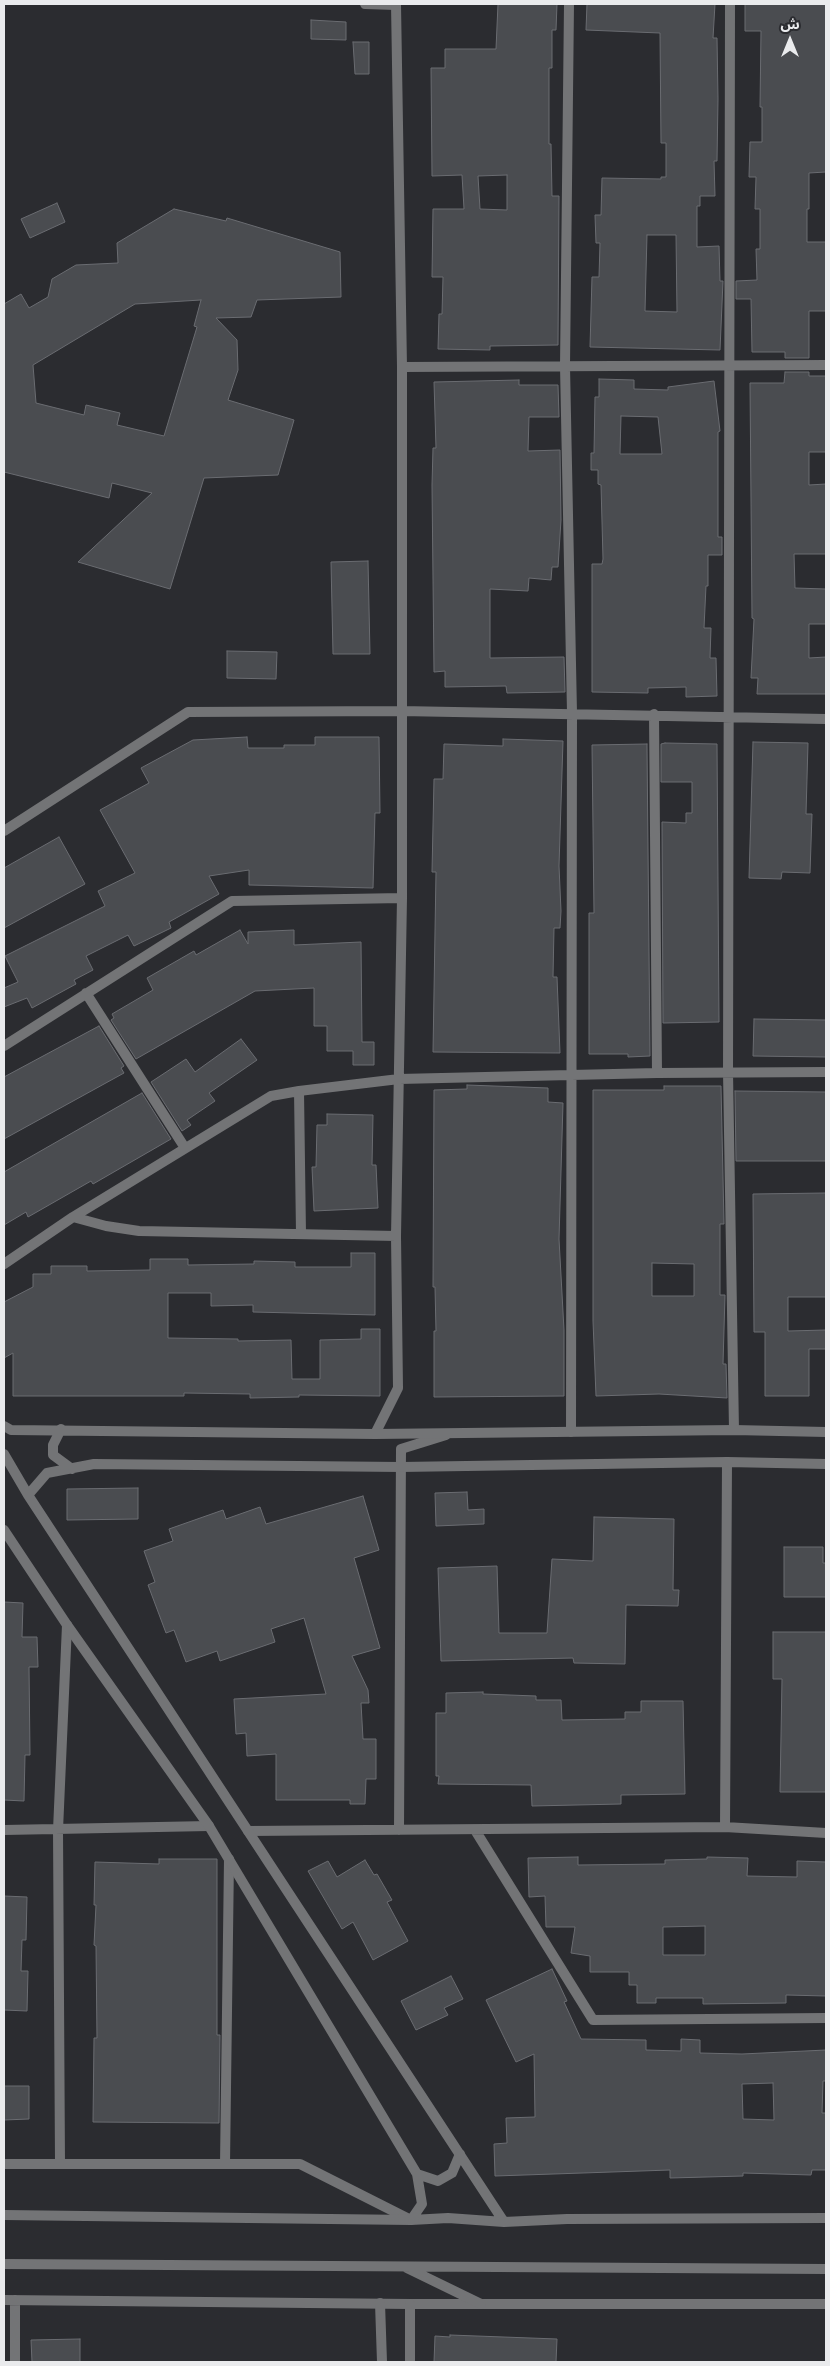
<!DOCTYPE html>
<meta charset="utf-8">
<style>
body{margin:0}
#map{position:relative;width:830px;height:2366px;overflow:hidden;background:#2b2c30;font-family:Signika,"Noto Sans Arabic",sans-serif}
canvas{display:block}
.frame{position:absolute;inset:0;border:5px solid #eaebed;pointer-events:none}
.north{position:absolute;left:765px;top:15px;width:50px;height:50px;-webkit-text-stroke:4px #2b2c30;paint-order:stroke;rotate:0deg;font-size:14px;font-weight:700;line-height:20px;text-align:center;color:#eaebed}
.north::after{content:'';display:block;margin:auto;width:18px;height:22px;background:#eaebed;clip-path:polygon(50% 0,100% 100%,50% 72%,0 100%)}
</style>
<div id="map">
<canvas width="830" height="2366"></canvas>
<div class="frame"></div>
<div class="north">ش</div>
</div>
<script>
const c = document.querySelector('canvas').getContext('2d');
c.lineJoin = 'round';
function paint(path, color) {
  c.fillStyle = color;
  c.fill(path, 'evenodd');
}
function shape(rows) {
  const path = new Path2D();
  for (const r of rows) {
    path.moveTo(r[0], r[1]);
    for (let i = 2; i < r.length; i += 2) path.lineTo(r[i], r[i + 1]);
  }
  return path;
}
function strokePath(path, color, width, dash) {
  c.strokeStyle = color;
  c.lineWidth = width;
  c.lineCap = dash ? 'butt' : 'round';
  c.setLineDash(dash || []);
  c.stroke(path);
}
const building = shape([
 [498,4,557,4,556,30,552,30,552,68,549,68,549,144,551,144,552,196,559,196,558,345,490,346,490,350,438,349,439,314,442,314,443,277,432,277,433,209,464,209,462,175,432,176,431,68,445,68,445,49,496,49,498,4],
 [507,175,507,210,480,209,478,176,507,175],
 [587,4,715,4,713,38,717,38,718,99,717,161,714,161,715,196,700,196,700,206,697,206,697,247,719,246,720,281,723,281,720,350,590,347,592,277,599,277,600,243,596,243,595,215,601,215,602,178,661,179,661,177,666,177,666,143,661,143,660,33,586,30,587,4],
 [647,235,676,235,677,312,645,311,647,235],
 [745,4,826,4,826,172,809,173,809,209,807,209,807,242,826,242,826,311,809,311,809,358,785,358,785,352,752,352,751,299,736,299,736,281,757,280,756,249,760,249,760,209,755,209,756,177,749,177,750,142,762,142,762,107,760,107,761,31,745,31,745,4],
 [311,20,346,22,346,40,311,39,311,20],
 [353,42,369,42,369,74,355,74,353,42],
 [57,203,65,222,30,238,21,219,57,203],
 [174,209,226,221,227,218,340,252,341,297,257,300,251,317,216,318,237,340,238,370,228,400,294,420,278,475,204,478,170,589,78,562,152,493,112,483,109,498,4,472,4,304,21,294,29,308,48,297,52,279,76,265,118,263,117,243,174,209],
 [201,300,194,326,197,327,164,436,117,425,120,413,86,405,84,415,36,403,33,365,135,304,201,300],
 [785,372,809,372,809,376,826,376,826,452,809,452,809,485,826,484,826,554,794,554,795,588,826,589,826,624,809,624,809,658,826,657,826,694,757,694,758,678,751,678,754,619,752,618,750,383,784,383,785,372],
 [599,379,634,380,634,389,668,390,668,387,714,381,720,431,718,432,718,537,722,537,722,555,708,555,708,586,706,586,704,628,711,628,710,658,716,658,717,696,686,697,686,687,648,688,648,693,592,692,592,564,602,564,603,559,601,485,598,484,598,470,591,470,591,453,594,453,595,397,599,397,599,379],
 [621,416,658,417,662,454,620,454,621,416],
 [519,380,519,385,558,385,559,417,529,417,528,451,560,450,561,520,558,567,552,567,551,580,529,578,528,591,490,589,490,658,564,657,565,692,507,693,506,686,445,687,445,671,434,672,432,485,433,448,436,448,434,382,519,380],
 [368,561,370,654,333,654,331,562,368,561],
 [227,651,277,652,276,679,227,678,227,651],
 [247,737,248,748,284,748,284,745,315,745,315,737,379,737,380,813,375,813,373,888,249,885,249,870,209,876,219,894,169,922,171,928,134,946,128,935,86,956,93,970,74,980,76,984,32,1008,27,998,4,1007,4,988,18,982,5,956,105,906,98,891,135,873,100,810,149,783,141,768,193,740,247,737],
 [503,739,563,741,559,866,561,911,560,928,554,928,553,977,557,977,560,1053,433,1052,436,872,432,872,434,779,443,779,444,744,503,746,503,739],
 [753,742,808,743,806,814,812,814,810,873,782,872,781,879,749,878,753,742],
 [665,743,717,744,719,1022,663,1023,662,822,686,823,686,813,692,813,692,782,661,782,661,744,665,743],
 [647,744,650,1056,628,1057,628,1054,589,1054,589,913,594,913,592,745,647,744],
 [59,837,85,884,4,928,4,868,59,837],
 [240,930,248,944,248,932,294,930,294,945,361,942,362,1042,374,1042,374,1065,353,1065,353,1051,327,1051,327,1026,314,1026,314,988,255,991,136,1059,111,1020,114,1018,112,1014,153,990,147,978,194,951,196,955,240,930],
 [754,1019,826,1020,826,1057,753,1056,754,1019],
 [99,1026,124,1066,121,1068,124,1073,4,1139,4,1077,99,1026],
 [241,1039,257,1060,209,1093,215,1101,187,1120,191,1125,182,1131,151,1082,186,1059,195,1072,241,1039],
 [467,1085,548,1088,548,1102,563,1103,559,1239,564,1330,564,1396,434,1397,434,1331,436,1331,435,1287,433,1287,434,1090,467,1089,467,1085],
 [664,1086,721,1086,724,1224,720,1224,720,1295,725,1295,723,1364,726,1364,727,1398,659,1394,596,1396,593,1321,593,1090,664,1090,664,1086],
 [652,1263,694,1264,694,1296,652,1296,652,1263],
 [735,1091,826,1092,826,1161,736,1161,735,1091],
 [142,1093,171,1139,93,1184,91,1181,28,1217,26,1212,4,1225,4,1172,142,1093],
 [327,1114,373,1115,372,1165,376,1165,378,1208,314,1211,312,1167,316,1167,317,1125,327,1125,327,1114],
 [826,1193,826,1297,788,1297,788,1331,826,1330,826,1349,809,1349,809,1396,765,1396,765,1332,754,1332,753,1194,826,1193],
 [351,1253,375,1253,375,1315,253,1312,253,1305,211,1306,211,1293,168,1293,168,1338,238,1339,238,1341,291,1340,292,1379,320,1379,320,1340,361,1339,361,1329,380,1329,380,1396,299,1395,299,1397,250,1398,250,1394,184,1393,184,1396,13,1396,13,1353,4,1358,4,1302,33,1287,33,1274,51,1274,51,1266,87,1266,87,1271,150,1270,150,1259,188,1259,188,1265,254,1264,254,1261,295,1262,295,1267,351,1267,351,1253],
 [138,1488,138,1519,67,1520,67,1489,138,1488],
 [467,1492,468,1510,484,1509,484,1524,436,1526,435,1493,467,1492],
 [363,1496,379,1550,354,1558,380,1648,352,1656,368,1690,369,1703,361,1703,363,1739,376,1739,376,1779,366,1779,365,1804,350,1804,350,1800,276,1800,276,1754,247,1756,246,1733,236,1734,234,1699,326,1694,304,1618,271,1629,275,1642,220,1661,217,1651,186,1662,174,1630,166,1633,148,1585,155,1582,144,1551,173,1541,169,1529,223,1510,226,1519,260,1507,266,1524,363,1496],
 [594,1517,674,1519,673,1590,679,1590,678,1606,626,1605,625,1664,574,1663,573,1658,441,1661,438,1568,497,1566,499,1633,547,1633,552,1559,593,1561,594,1517],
 [784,1547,823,1547,823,1563,826,1563,826,1597,784,1597,784,1547],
 [4,1602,23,1603,22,1637,37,1637,38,1667,29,1667,30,1755,25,1755,24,1801,4,1800,4,1602],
 [773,1632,826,1632,826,1792,780,1792,782,1679,773,1679,773,1632],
 [483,1692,483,1694,536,1696,536,1700,561,1700,562,1720,625,1719,625,1712,641,1712,641,1701,683,1701,685,1794,621,1795,621,1804,532,1806,531,1785,438,1784,439,1776,436,1776,436,1713,446,1713,446,1693,483,1692],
 [578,1857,578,1865,665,1864,665,1860,707,1859,707,1857,748,1858,747,1876,797,1877,797,1861,826,1862,826,1996,786,1995,786,2003,703,2004,703,1998,656,1998,656,2003,637,2003,637,1985,629,1985,629,1972,590,1972,590,1956,571,1953,575,1927,546,1927,545,1896,529,1897,528,1858,578,1857],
 [705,1926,705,1955,663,1955,663,1927,705,1926],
 [159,1859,217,1859,217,2035,220,2035,219,2123,93,2122,94,2038,97,2038,96,1946,94,1945,96,1905,94,1905,95,1862,159,1864,159,1859],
 [365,1860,374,1875,377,1874,392,1900,387,1902,408,1941,373,1960,353,1922,342,1929,308,1871,328,1861,337,1877,365,1860],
 [4,1896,27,1897,26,1940,22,1940,21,1971,28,1971,27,2011,4,2010,4,1896],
 [552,1969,567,2001,564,2002,581,2039,646,2040,646,2050,681,2051,681,2039,700,2040,700,2053,742,2054,826,2050,826,2081,823,2081,822,2113,826,2113,826,2170,812,2170,811,2175,743,2173,743,2176,670,2178,670,2170,495,2176,494,2144,507,2143,506,2118,535,2117,534,2054,516,2062,486,2000,552,1969],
 [773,2083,774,2120,743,2119,742,2084,773,2083],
 [451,1976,463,1999,444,2008,448,2015,416,2030,401,2001,451,1976],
 [4,2086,29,2086,29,2119,4,2120,4,2086],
 [450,2335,557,2339,556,2362,434,2362,435,2336,450,2337,450,2335],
 [80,2339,80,2362,32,2362,31,2340,80,2339]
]);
paint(building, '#4a4c50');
strokePath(building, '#6a6c71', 1);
strokePath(shape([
 [365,4,396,5]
]), '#737476', 10);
strokePath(shape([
 [569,4,565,366,572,713,571,1432],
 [730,4,728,1072,734,1430],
 [402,367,826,365],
 [654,714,657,1073],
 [4,831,188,712,401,711,826,719],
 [86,993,185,1148],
 [4,1046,232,901,402,898],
 [299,1091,301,1234],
 [73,1217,106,1226,139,1231,396,1236],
 [4,1264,73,1217,271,1096,299,1091,399,1079,657,1073,826,1072],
 [375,1434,398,1388,396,1236,402,898,402,367,396,4],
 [725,1827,727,1462],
 [4,1830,209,1826],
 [399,1830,401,1449,446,1435],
 [475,1830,593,2020,826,2018],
 [248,1831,725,1827,826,1833],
 [60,2163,58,1830,67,1625],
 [4,2164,300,2164,411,2220],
 [225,2164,229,1859],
 [4,2300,410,2304,826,2304],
 [15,2300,15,2362]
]), '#737476', 10);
strokePath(shape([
 [4,1426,11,1430,375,1434,734,1430,826,1432],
 [61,1429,53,1445,53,1455,72,1469],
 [4,1454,28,1495,504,2222],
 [28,1495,47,1473,94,1464,401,1467,727,1462,826,1464],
 [4,1530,67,1625,209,1826,417,2174,422,2204,411,2220],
 [417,2174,438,2181,452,2173,460,2154],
 [4,2215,411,2220,448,2218,504,2222,567,2219,826,2218],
 [4,2264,826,2269],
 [407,2268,481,2304],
 [380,2303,382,2362],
 [410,2304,410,2362]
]), '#737476', 10);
</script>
